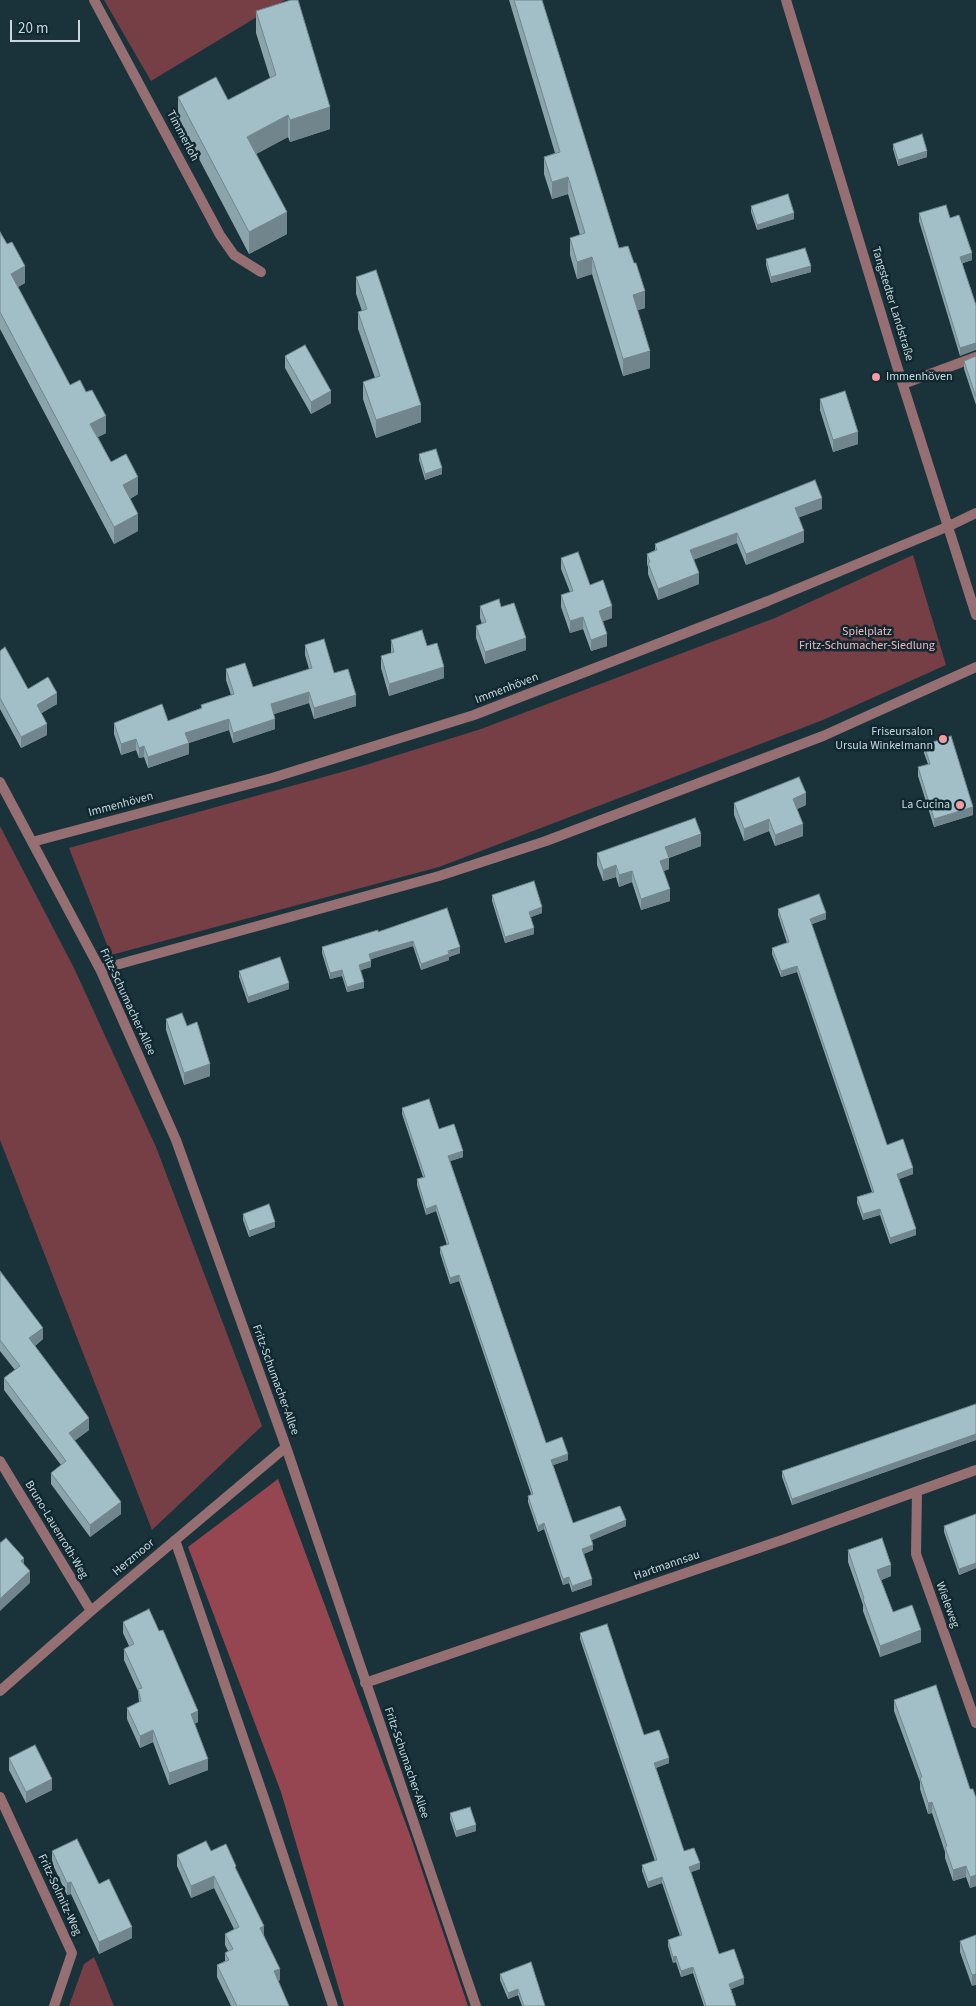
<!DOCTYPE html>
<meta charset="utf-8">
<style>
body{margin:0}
#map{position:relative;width:976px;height:2006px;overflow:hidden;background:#1a333b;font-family:"Source Sans 3",sans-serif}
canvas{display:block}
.scale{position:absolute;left:10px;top:20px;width:70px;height:22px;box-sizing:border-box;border:2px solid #c9d7dc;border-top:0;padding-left:6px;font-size:15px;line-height:18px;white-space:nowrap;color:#c9d7dc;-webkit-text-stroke:4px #102930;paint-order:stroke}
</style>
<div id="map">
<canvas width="976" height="2006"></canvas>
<div class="scale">20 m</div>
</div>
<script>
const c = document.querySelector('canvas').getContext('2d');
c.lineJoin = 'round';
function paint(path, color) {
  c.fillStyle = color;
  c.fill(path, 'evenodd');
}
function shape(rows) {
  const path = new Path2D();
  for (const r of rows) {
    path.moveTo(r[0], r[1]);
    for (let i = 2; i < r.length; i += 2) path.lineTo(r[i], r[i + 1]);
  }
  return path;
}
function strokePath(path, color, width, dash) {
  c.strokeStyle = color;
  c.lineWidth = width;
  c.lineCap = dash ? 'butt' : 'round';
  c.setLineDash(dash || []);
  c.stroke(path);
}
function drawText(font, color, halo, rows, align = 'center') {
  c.font = font + ' "Source Sans 3",sans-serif';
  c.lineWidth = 5;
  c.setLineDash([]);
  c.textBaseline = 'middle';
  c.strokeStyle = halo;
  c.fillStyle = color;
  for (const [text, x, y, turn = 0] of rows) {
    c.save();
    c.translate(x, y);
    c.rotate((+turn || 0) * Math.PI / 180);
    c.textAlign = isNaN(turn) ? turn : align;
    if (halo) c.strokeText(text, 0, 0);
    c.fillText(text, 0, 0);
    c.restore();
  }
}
paint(shape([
 [104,0,285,0,151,81],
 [913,555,946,665,823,720,439,867,111,955,69,848,356,768,481,729,775,618],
 [0,826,74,968,156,1147,262,1426,152,1530,0,1140],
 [94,1957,114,2006,69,2006,84,1964]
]), '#763e45');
paint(shape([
 [278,1479,410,1835,468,2006,344,2006,281,1792,188,1547]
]), '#964651');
strokePath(shape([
 [903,384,976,357]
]), '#956f72', 10);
strokePath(shape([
 [94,0,220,235,234,255,261,272],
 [0,782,101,971,176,1140,286,1447,476,2006],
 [32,842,272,778,474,715,768,601,949,526],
 [101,971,105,968,439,876,546,841,823,736,976,667],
 [0,1461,91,1611],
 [917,1492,916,1554,976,1723],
 [175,1540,267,1807,333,2006],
 [365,1683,785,1539,976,1470],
 [0,1691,91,1611,286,1447],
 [0,1797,72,1953,54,2006]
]), '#956f72', 10);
strokePath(shape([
 [786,0,896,363,976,615],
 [949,526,976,513]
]), '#956f72', 10);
paint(shape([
 [509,0,542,0,619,248,645,308,637,310,650,368,623,376,592,274,577,279,570,255,570,238,580,235,568,194,552,199,544,174,544,157,555,153],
 [256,11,330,129,290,142,288,137,256,154,287,234,249,254,178,119,178,97,228,100,270,78,256,33],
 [893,144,927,157,898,166,893,149],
 [751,206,794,219,757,230,751,212],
 [919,213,950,218,972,260,963,263,960,356,919,221],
 [0,232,25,283,18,287,70,385,106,433,98,437,111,462,138,494,130,499,138,531,114,544,0,329],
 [766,259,811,272,771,283,766,265],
 [356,277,421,422,376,438,363,399,363,382,375,378,358,329,358,312,362,311,356,294],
 [285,356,331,403,311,414,285,368],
 [976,356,976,405,964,369,964,361],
 [820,399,858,444,833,452,820,410],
 [419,454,442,474,425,480,419,460],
 [822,509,799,517,804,542,746,565,737,543,693,560,699,584,658,600,648,574,648,567,647,564,647,554,655,550,655,544],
 [561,558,590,585,612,618,603,621,607,646,591,651,583,629,570,633,561,607,561,595,570,592,561,569],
 [480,606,526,650,485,664,476,638,476,626,482,624,480,618],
 [391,640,427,646,444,678,389,696,381,668,381,656,391,653],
 [305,645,334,673,356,706,314,719,309,703,274,714,275,729,233,743,229,730,189,743,189,754,148,768,144,757,139,758,136,750,121,755,114,734,114,723,168,721,201,708,201,705,231,695,226,680,226,669,253,687,309,669,305,655],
 [0,651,28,689,57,704,41,713,47,735,21,748,0,709],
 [924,745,973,815,934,827,918,776,918,767,928,764,924,753],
 [734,803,806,805,797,809,803,836,775,846,769,831,744,841,734,815],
 [701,846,669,858,669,869,663,871,670,901,641,910,632,882,619,887,616,877,603,881,597,865,597,853],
 [492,895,542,913,530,917,534,934,505,943,492,901],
 [778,909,826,919,811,924,887,1145,913,1174,899,1179,916,1235,890,1244,880,1215,863,1220,857,1203,857,1197,872,1192,797,972,781,977,772,954,772,948,787,943,778,915],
 [378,932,460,953,449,957,449,960,421,970,413,946,371,959,371,967,360,970,364,988,347,992,342,976,330,979,322,953,322,947],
 [239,971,289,989,248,1003,239,977],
 [166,1019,187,1026,210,1076,184,1085,166,1030],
 [402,1108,439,1129,463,1157,450,1161,546,1443,568,1460,553,1465,573,1523,626,1526,592,1540,593,1550,583,1554,592,1585,572,1592,569,1583,563,1585,544,1529,538,1532,528,1502,528,1496,531,1494,459,1281,450,1284,440,1253,440,1247,447,1245,436,1211,426,1215,417,1185,417,1179,423,1177,402,1114],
 [243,1214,275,1227,249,1237,243,1220],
 [0,1271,43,1339,35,1346,89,1430,74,1441,121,1514,90,1537,51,1484,51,1473,61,1465,4,1390,4,1378,15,1370,0,1351],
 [976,1404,976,1440,792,1505,782,1477,782,1471],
 [976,1514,976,1568,959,1575,944,1532,944,1526],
 [848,1550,891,1576,881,1580,893,1612,921,1642,880,1657,863,1611,863,1605,848,1562],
 [123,1622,198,1722,194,1724,208,1770,169,1785,153,1742,140,1748,127,1719,127,1708,139,1702,138,1691,124,1660,124,1649,129,1646,123,1633],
 [580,1633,644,1735,669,1763,656,1768,684,1851,700,1869,691,1872,719,1954,744,1984,731,1989,736,2006,704,2006,693,1973,681,1977,676,1962,673,1963,668,1946,668,1940,680,1936,662,1883,648,1888,642,1871,642,1865,655,1861,580,1639],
 [894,1700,970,1789,976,1798,976,1886,970,1888,966,1877,953,1881,945,1858,945,1852,932,1813,928,1814,920,1789,920,1782,894,1711],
 [9,1758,52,1790,26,1803,9,1770],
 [450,1813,476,1831,456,1837,450,1819],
 [52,1851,132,1938,99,1954,71,1894,67,1895,52,1863],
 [211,1851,236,1870,264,1936,280,1980,278,1981,289,2006,231,2006,217,1977,217,1965,225,1961,225,1953,228,1951,225,1945,225,1934,234,1929,214,1888,191,1898,177,1866,177,1855],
 [976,1935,972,1986,960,1952,960,1941],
 [500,1974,545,2006,522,2006,518,1995,508,1999,500,1980]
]), '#8ba4ac');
paint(shape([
 [330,107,330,129,290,142,290,120],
 [288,115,288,137,247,159,247,137],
 [927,151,927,157,898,166,898,160],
 [568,177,568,194,552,199,552,182],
 [287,212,287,234,249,254,249,232],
 [794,213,794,219,757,230,757,225],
 [972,253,972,260,960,264,960,257],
 [592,257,592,274,577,279,577,262],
 [25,266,25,283,11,291,11,274],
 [811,266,811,272,771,283,771,277],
 [645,291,645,308,633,312,633,295],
 [976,343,976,350,960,356,960,348],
 [650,351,650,368,623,376,623,359],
 [331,391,331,403,311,414,311,402],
 [421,405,421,422,376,438,376,420],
 [106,416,106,433,90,441,90,424],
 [858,432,858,444,833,452,833,440],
 [442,468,442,474,425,480,425,474],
 [138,477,138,494,123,502,123,485],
 [822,498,822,509,795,519,795,508],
 [138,514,138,531,114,544,114,527],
 [804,531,804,542,746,565,746,554],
 [737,533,737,543,690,561,690,550],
 [699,573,699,584,658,600,658,589],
 [612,606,612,618,599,623,599,611],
 [583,617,583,629,570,633,570,621],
 [607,634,607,646,591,651,591,640],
 [526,638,526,650,485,664,485,652],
 [444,667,444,678,389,696,389,684],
 [309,692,309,703,271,715,271,704],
 [57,693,57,704,37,716,37,705],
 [356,695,356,706,314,719,314,708],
 [229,719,229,730,185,744,185,733],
 [275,719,275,729,233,743,233,733],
 [47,724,47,735,21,748,21,737],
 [136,739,136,750,121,755,121,744],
 [189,743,189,754,148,768,148,757],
 [144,746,144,757,139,758,139,748],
 [806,793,806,805,793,811,793,799],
 [973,807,973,815,934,827,934,819],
 [769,819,769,831,744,841,744,829],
 [803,824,803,836,775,846,775,835],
 [701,834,701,846,665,859,665,847],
 [669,858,669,869,660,873,660,861],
 [616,865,616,877,603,881,603,870],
 [632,871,632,882,619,887,619,875],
 [670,889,670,901,641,910,641,899],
 [542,907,542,913,529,918,529,912],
 [826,913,826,919,810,925,810,919],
 [534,928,534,934,505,943,505,937],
 [413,941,413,946,369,960,369,954],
 [460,947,460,953,449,957,449,960,421,970,421,964],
 [371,961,371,967,359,971,359,965],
 [797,966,797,972,781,977,781,971],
 [342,970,342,976,330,979,330,973],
 [364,982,364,988,347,992,347,987],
 [289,983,289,989,248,1003,248,997],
 [210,1064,210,1076,184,1085,184,1073],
 [463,1151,463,1157,448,1162,448,1156],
 [913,1168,913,1174,897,1180,897,1174],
 [436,1205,436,1211,426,1215,426,1209],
 [880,1209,880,1215,863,1220,863,1214],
 [275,1222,275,1227,249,1237,249,1231],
 [916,1229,916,1235,890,1244,890,1238],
 [459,1275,459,1281,450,1284,450,1278],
 [43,1328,43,1339,29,1350,29,1338],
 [89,1418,89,1430,69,1445,69,1433],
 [976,1434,976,1440,792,1505,792,1499],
 [568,1454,568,1460,551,1466,551,1460],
 [121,1502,121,1514,90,1537,90,1525],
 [626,1520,626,1526,590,1541,590,1535],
 [544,1523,544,1529,538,1532,538,1526],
 [593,1545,593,1550,582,1555,582,1549],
 [24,1558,24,1570,21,1561],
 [976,1563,976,1568,959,1575,959,1569],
 [891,1565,891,1576,877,1582,877,1570],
 [30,1571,30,1583,0,1611,0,1599],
 [569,1577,569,1583,563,1585,563,1579],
 [592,1579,592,1585,572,1592,572,1586],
 [921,1630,921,1642,880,1657,880,1646],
 [198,1711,198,1722,191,1726,191,1714],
 [153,1730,153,1742,140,1748,140,1736],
 [669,1758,669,1763,654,1768,654,1763],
 [208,1759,208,1770,169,1785,169,1773],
 [52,1779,52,1790,26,1803,26,1792],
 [932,1802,932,1813,928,1814,928,1803],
 [476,1825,476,1831,456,1837,456,1831],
 [700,1863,700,1869,689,1873,689,1867],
 [966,1866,966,1877,953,1881,953,1870],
 [976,1875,976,1886,970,1888,970,1877],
 [214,1876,214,1888,191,1898,191,1886],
 [662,1877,662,1883,648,1888,648,1882],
 [71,1882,71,1894,67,1895,67,1883],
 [264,1926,264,1938,260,1928],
 [132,1927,132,1938,99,1954,99,1942],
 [676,1956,676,1962,673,1963,673,1957],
 [693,1967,693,1973,681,1977,681,1971],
 [280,1969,280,1980,274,1983,274,1971],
 [976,1974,976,1985,972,1986,972,1975],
 [744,1978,744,1984,729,1990,729,1984],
 [518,1989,518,1995,508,1999,508,1993]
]), '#71868c');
const building = shape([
 [291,0,298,0,330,107,290,120,288,115,247,137,287,212,249,232,178,97,216,77,228,100,276,75,256,11,291,0],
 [514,0,542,0,619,248,628,246,634,263,636,263,645,291,633,295,650,351,623,359,592,257,577,262,570,238,585,233,568,177,552,182,544,157,560,152,514,0],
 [922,134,927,151,898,160,893,144,922,134],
 [788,194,794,213,757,225,751,206,788,194],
 [946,205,950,218,959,215,972,253,960,257,976,305,976,343,960,348,919,213,946,205],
 [0,232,7,244,12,242,25,266,11,274,70,385,80,380,86,392,92,390,106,416,90,424,111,462,126,454,138,477,123,485,138,514,114,527,0,312,0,232],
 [805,248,811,266,771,277,766,259,805,248],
 [376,270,421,405,376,420,363,382,380,376,358,312,367,309,356,277,376,270],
 [305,345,331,391,311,402,285,356,305,345],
 [976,356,976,397,964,361,976,356],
 [845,391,858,432,833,440,820,399,845,391],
 [436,449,442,468,425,474,419,454,436,449],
 [815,480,822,498,795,508,804,531,746,554,737,533,690,550,699,573,658,589,648,563,650,562,647,554,657,550,655,544,815,480],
 [578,552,590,585,603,580,612,606,599,611,607,634,591,640,583,617,570,621,561,595,573,591,561,558,578,552],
 [499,599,501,607,514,603,526,638,485,652,476,626,486,622,480,606,499,599],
 [422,630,427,646,437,643,444,667,389,684,381,656,394,652,391,640,422,630],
 [324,639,334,673,348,669,356,695,314,708,309,692,271,704,275,719,233,733,229,719,185,733,189,743,148,757,144,746,139,748,136,739,121,744,114,723,162,704,168,721,202,708,201,705,234,694,226,669,245,663,253,687,312,668,305,645,324,639],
 [5,647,28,689,48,677,57,693,37,705,47,724,21,737,0,698,0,651,5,647],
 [951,736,973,807,934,819,918,767,930,764,924,745,951,736],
 [799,777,806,793,793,799,803,824,775,835,769,819,744,829,734,803,799,777],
 [695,818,701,834,665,847,669,858,660,861,670,889,641,899,632,871,619,875,616,865,603,870,597,853,695,818],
 [534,881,542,907,529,912,534,928,505,937,492,895,534,881],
 [819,894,826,913,810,919,887,1145,903,1139,913,1168,897,1174,916,1229,890,1238,880,1209,863,1214,857,1197,874,1192,797,966,781,971,772,948,789,942,778,909,819,894],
 [447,908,460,947,448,951,449,954,421,964,413,941,369,954,371,961,359,965,364,982,347,987,342,970,330,973,322,947,378,930,378,932,447,908],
 [280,957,289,983,248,997,239,971,280,957],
 [182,1013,187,1026,197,1022,210,1064,184,1073,166,1019,182,1013],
 [429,1099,439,1129,454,1124,463,1151,448,1156,546,1443,562,1437,568,1454,551,1460,573,1523,620,1506,626,1520,590,1535,593,1545,582,1549,592,1579,572,1586,569,1577,563,1579,544,1523,538,1526,528,1496,533,1494,459,1275,450,1278,440,1247,449,1244,436,1205,426,1209,417,1179,425,1177,402,1108,429,1099],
 [269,1204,275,1222,249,1231,243,1214,269,1204],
 [0,1271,43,1328,29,1338,89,1418,69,1433,121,1502,90,1525,51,1473,66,1461,4,1378,20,1366,0,1340,0,1271],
 [976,1404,976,1434,792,1499,782,1471,976,1404],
 [976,1514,976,1563,959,1569,944,1526,976,1514],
 [6,1538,24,1558,21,1561,30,1571,0,1599,0,1543,6,1538],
 [882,1538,891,1565,877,1570,893,1612,912,1605,921,1630,880,1646,863,1599,864,1598,848,1550,882,1538],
 [149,1609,159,1631,163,1630,198,1711,191,1714,208,1759,169,1773,153,1730,140,1736,127,1708,141,1701,138,1689,142,1688,124,1649,134,1644,123,1622,149,1609],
 [607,1624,644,1735,659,1730,669,1758,654,1763,684,1851,694,1848,700,1863,689,1867,719,1954,734,1949,744,1978,729,1984,736,2006,706,2006,693,1967,681,1971,676,1956,673,1957,668,1940,682,1935,662,1877,648,1882,642,1865,657,1860,580,1633,607,1624],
 [936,1685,970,1789,973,1789,976,1798,976,1875,970,1877,966,1866,953,1870,945,1847,947,1846,932,1802,928,1803,920,1778,922,1777,894,1700,936,1685],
 [35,1745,52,1779,26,1792,9,1758,35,1745],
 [470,1807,476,1825,456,1831,450,1813,470,1807],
 [77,1839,99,1884,109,1879,132,1927,99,1942,71,1882,67,1883,52,1851,77,1839],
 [206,1841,211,1851,226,1844,236,1866,235,1867,264,1926,260,1928,280,1969,274,1971,289,2006,237,2006,217,1965,229,1960,225,1953,233,1949,225,1934,239,1927,214,1876,191,1886,177,1855,206,1841],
 [976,1935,976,1974,972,1975,960,1941,976,1935],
 [531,1962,545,2006,524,2006,518,1989,508,1993,500,1974,531,1962]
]);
paint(building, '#a2bfc8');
strokePath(building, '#71868c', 1);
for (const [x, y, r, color] of [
 [876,377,5,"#f49aa3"],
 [943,739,5,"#f49aa3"],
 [960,805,5,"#f49aa3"]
]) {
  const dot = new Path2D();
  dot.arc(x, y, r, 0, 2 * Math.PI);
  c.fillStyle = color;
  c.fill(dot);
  strokePath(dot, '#102930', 2);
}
drawText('12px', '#c9d7dc', '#102930', [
 ["Timmerloh",182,136,62],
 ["Tangstedter Landstraße",892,304,73],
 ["Immenhöven",507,689,-21],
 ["Immenhöven",121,805,-15],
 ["Fritz-Schumacher-Allee",127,1002,65],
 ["Fritz-Schumacher-Allee",275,1380,70],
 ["Bruno-Lauenroth-Weg",56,1530,59],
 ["Herzmoor",134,1558,-40],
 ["Hartmannsau",667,1566,-19],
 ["Wieleweg",947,1605,70],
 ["Fritz-Schumacher-Allee",406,1763,71],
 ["Fritz-Solmitz-Weg",59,1895,65]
]);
drawText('12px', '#c9d7dc', '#102930', [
 ["Immenhöven",886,377,"left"],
 ["Friseursalon",933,732],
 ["Ursula Winkelmann",933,746],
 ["La Cucina",950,805]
], 'right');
drawText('12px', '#fab4ba', '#102930', [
 ["Spielplatz",867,632],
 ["Fritz-Schumacher-Siedlung",867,646]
]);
</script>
